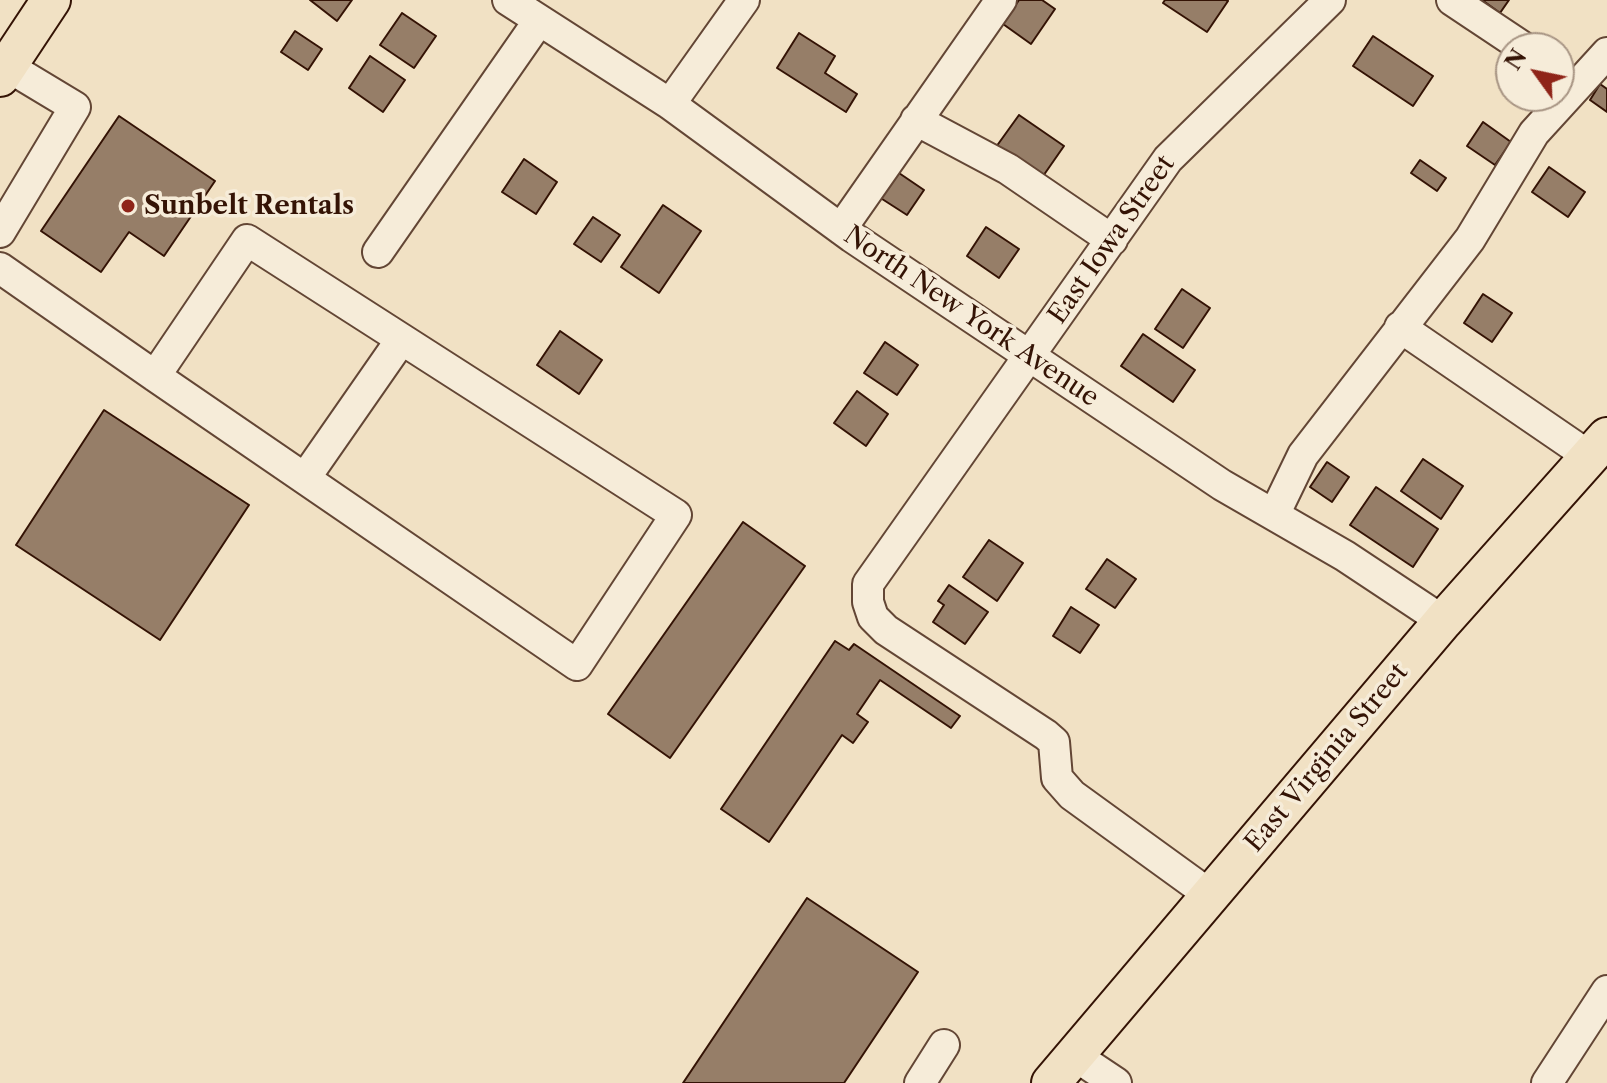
<!DOCTYPE html>
<style>
body{margin:0}
#map{position:relative;width:1607px;height:1083px;overflow:hidden;background:#f1e1c4;font-family:"Libre Caslon Text",serif}
canvas{display:block}
.north{position:absolute;left:1495px;top:32px;width:80px;height:80px;box-sizing:border-box;background:#f6ecd9;border:2px solid #a89584;border-radius:50%;rotate:303deg;font-size:22px;font-weight:700;line-height:32px;text-align:center;color:#341305}
.north::after{content:'';display:block;margin:auto;width:28px;height:36px;background:#8f2418;clip-path:polygon(50% 0,100% 100%,50% 72%,0 100%)}
</style>
<div id="map">
<canvas width="1607" height="1083"></canvas>
<div class="north">N</div>
</div>
<script>
const c = document.querySelector('canvas').getContext('2d');
c.lineJoin = 'round';
function paint(path, color) {
  c.fillStyle = color;
  c.fill(path, 'evenodd');
}
function shape(rows) {
  const path = new Path2D();
  for (const r of rows) {
    path.moveTo(r[0], r[1]);
    for (let i = 2; i < r.length; i += 2) path.lineTo(r[i], r[i + 1]);
  }
  return path;
}
function strokePath(path, color, width, dash) {
  c.strokeStyle = color;
  c.lineWidth = width;
  c.lineCap = dash ? 'butt' : 'round';
  c.setLineDash(dash || []);
  c.stroke(path);
}
function drawText(font, color, halo, rows, align = 'center') {
  c.font = font + ' "Libre Caslon Text",serif';
  c.lineWidth = 7;
  c.setLineDash([]);
  c.textBaseline = 'middle';
  c.strokeStyle = halo;
  c.fillStyle = color;
  for (const [text, x, y, turn = 0] of rows) {
    c.save();
    c.translate(x, y);
    c.rotate((+turn || 0) * Math.PI / 180);
    c.textAlign = isNaN(turn) ? turn : align;
    if (halo) c.strokeText(text, 0, 0);
    c.fillText(text, 0, 0);
    c.restore();
  }
}
const building = shape([
 [310,0,352,0,337,21,310,0],
 [1019,0,1042,0,1055,9,1031,44,1003,24,1019,0],
 [1165,0,1226,0,1228,1,1207,32,1163,3,1165,0],
 [1482,0,1509,0,1500,13,1482,0],
 [402,13,436,36,414,68,380,45,402,13],
 [295,31,322,49,308,70,281,52,295,31],
 [799,33,835,56,825,73,857,94,846,112,777,68,799,33],
 [1373,36,1433,76,1413,106,1353,66,1373,36],
 [370,56,405,80,383,112,349,88,370,56],
 [1600,84,1607,89,1607,112,1590,100,1600,84],
 [1019,115,1064,146,1041,179,996,147,1019,115],
 [119,116,215,181,164,256,129,232,101,272,41,231,119,116],
 [1483,122,1511,142,1495,165,1467,146,1483,122],
 [524,159,557,182,536,214,502,192,524,159],
 [1420,160,1446,178,1437,191,1411,173,1420,160],
 [1549,167,1585,192,1568,217,1532,192,1549,167],
 [896,171,924,190,907,215,879,197,896,171],
 [663,205,701,231,659,293,621,267,663,205],
 [593,217,620,235,601,262,574,244,593,217],
 [986,227,1019,249,999,278,967,256,986,227],
 [1182,289,1210,308,1183,348,1155,329,1182,289],
 [1483,294,1512,313,1492,342,1464,323,1483,294],
 [560,331,602,360,579,394,537,365,560,331],
 [1143,334,1195,370,1173,402,1121,366,1143,334],
 [885,342,918,365,897,395,864,373,885,342],
 [857,391,888,414,866,446,834,423,857,391],
 [104,410,249,505,160,640,16,545,104,410],
 [1423,459,1463,486,1441,519,1401,491,1423,459],
 [1327,462,1349,477,1332,502,1310,487,1327,462],
 [1376,487,1438,529,1413,567,1350,525,1376,487],
 [743,522,805,566,670,758,608,714,743,522],
 [989,540,1023,563,997,601,963,577,989,540],
 [1107,559,1136,579,1115,608,1086,589,1107,559],
 [949,585,988,612,965,644,933,622,944,605,938,601,949,585],
 [1071,607,1099,625,1080,653,1053,636,1071,607],
 [835,641,849,650,854,644,960,716,951,728,880,680,857,714,868,722,853,743,842,735,769,842,721,809,835,641],
 [807,898,918,972,844,1083,683,1083,807,898]
]);
paint(building, '#967e68');
strokePath(building, '#341305', 2);
const minor = shape([
 [508,0,670,104,852,237,1222,485,1345,556,1443,621],
 [1452,0,1524,48],
 [670,104,744,0],
 [916,120,1008,169,1112,240],
 [841,229,1001,0],
 [0,232,75,107,7,66],
 [378,252,538,22],
 [0,268,155,376,577,665,676,515,247,240,155,376],
 [1400,327,1590,457],
 [305,478,401,340],
 [1274,515,1303,455,1470,239,1534,133,1607,53],
 [1210,895,1072,795,1057,778,1054,742,1046,735,886,630,873,617,868,602,868,584,1168,159,1330,0],
 [1074,1055,1116,1083],
 [920,1083,944,1045],
 [1547,1083,1607,991]
]);
const major = shape([
 [0,77,51,0],
 [1051,1083,1443,621,1607,437]
]);
strokePath(minor, '#634635', 34);
strokePath(major, '#341305', 42);
strokePath(minor, '#f6ecd9', 30);
strokePath(major, '#f1e1c4', 38);
for (const [x, y, r, color] of [
 [128,206,8,"#8f2418"]
]) {
  const dot = new Path2D();
  dot.arc(x, y, r, 0, 2 * Math.PI);
  c.fillStyle = color;
  c.fill(dot);
  strokePath(dot, '#f6ecd9', 3);
}
drawText('bold 26px', '#341305', '#f6ecd9', [
 ["Sunbelt Rentals",144,206]
], 'left');
drawText('26px', '#341305', '#f6ecd9', [
 ["East Iowa Street",1112,240,-55],
 ["North New York Avenue",971,317,34],
 ["East Virginia Street",1327,758,-50]
]);
</script>
